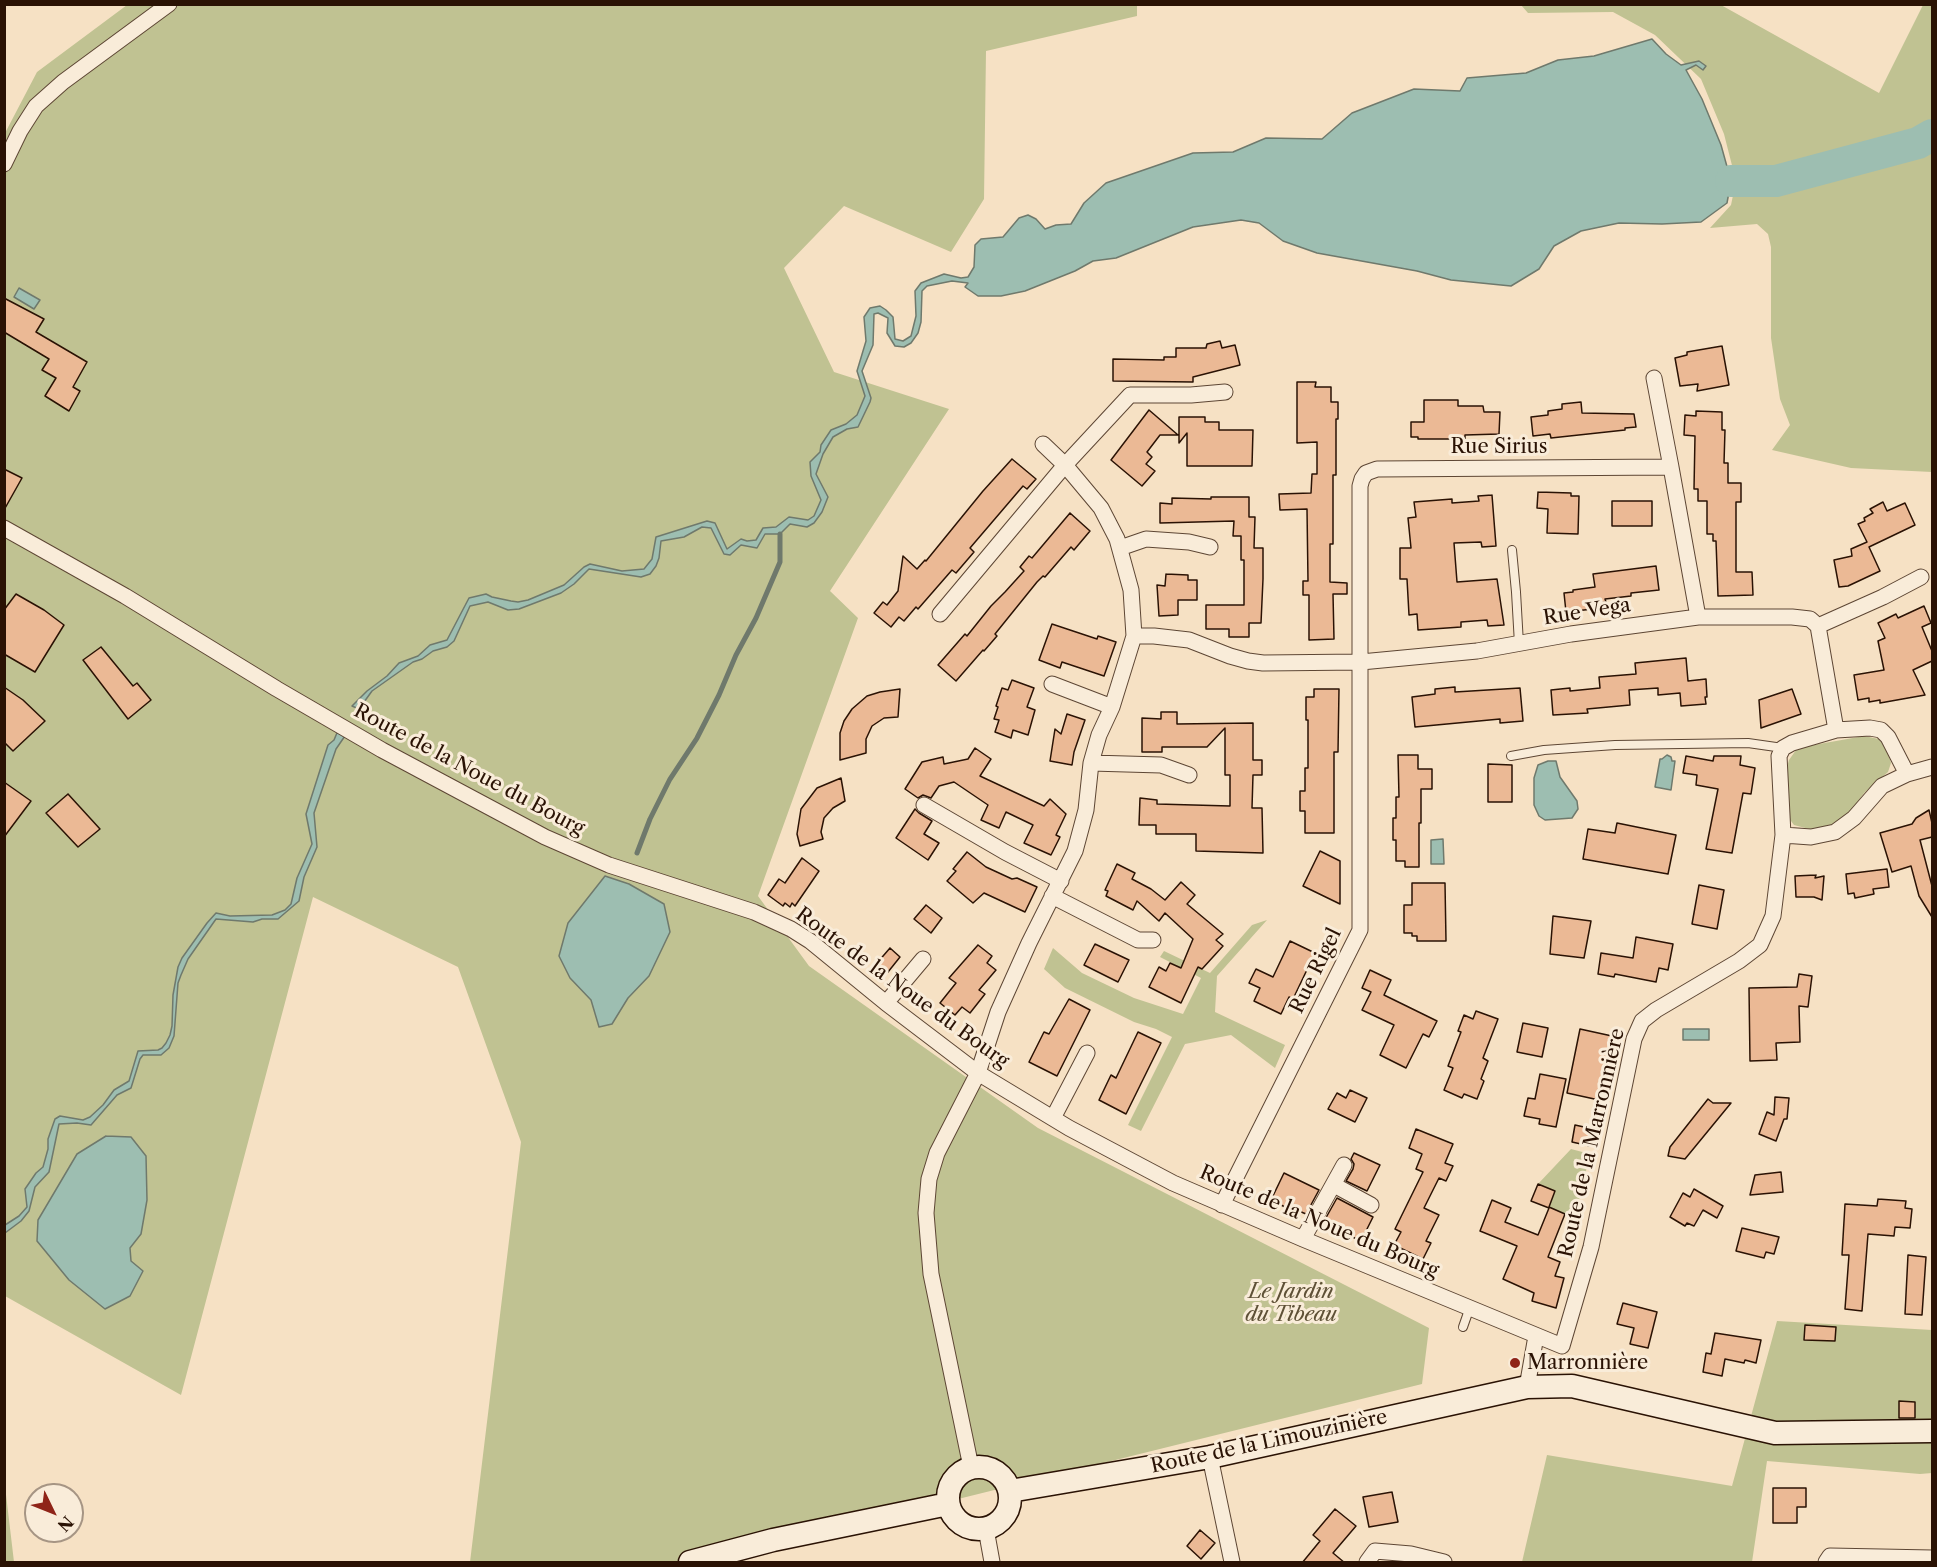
<!DOCTYPE html>
<meta charset="utf-8">
<style>
body{margin:0}
#map{position:relative;width:1937px;height:1567px;overflow:hidden;background:#f6e1c4;font-family:"Libre Caslon Text",serif}
canvas{display:block}
.frame{position:absolute;inset:0;border:6px solid #2a1204;pointer-events:none}
.north{position:absolute;left:24px;top:1483px;width:60px;height:60px;box-sizing:border-box;background:#f9ecd9;border:2px solid #a69584;border-radius:50%;rotate:133deg;font-size:16px;font-weight:700;line-height:24px;text-align:center;color:#2a1204}
.north::after{content:'';display:block;margin:auto;width:21px;height:27px;background:#8f2418;clip-path:polygon(50% 0,100% 100%,50% 72%,0 100%)}
</style>
<div id="map">
<canvas width="1937" height="1567"></canvas>
<div class="frame"></div>
<div class="north">N</div>
</div>
<script>
const c = document.querySelector('canvas').getContext('2d');
c.lineJoin = 'round';
function paint(path, color) {
  c.fillStyle = color;
  c.fill(path, 'evenodd');
}
function shape(rows) {
  const path = new Path2D();
  for (const r of rows) {
    if (r.length === 3) {
      path.moveTo(r[0] + r[2], r[1]);
      path.arc(r[0], r[1], r[2], 0, 2 * Math.PI);
      continue;
    }
    path.moveTo(r[0], r[1]);
    for (let i = 2; i < r.length; i += 2) path.lineTo(r[i], r[i + 1]);
  }
  return path;
}
function strokePath(path, color, width, dash) {
  c.strokeStyle = color;
  c.lineWidth = width;
  c.lineCap = dash ? 'butt' : 'round';
  c.setLineDash(dash || []);
  c.stroke(path);
}
function drawText(font, color, halo, rows, align = 'center') {
  c.font = font + ' "Libre Caslon Text",serif';
  c.lineWidth = 6;
  c.setLineDash([]);
  c.textBaseline = 'middle';
  c.strokeStyle = halo;
  c.fillStyle = color;
  for (const [text, x, y, turn = 0] of rows) {
    c.save();
    c.translate(x, y);
    c.rotate((+turn || 0) * Math.PI / 180);
    c.textAlign = isNaN(turn) ? turn : align;
    if (halo) c.strokeText(text, 0, 0);
    c.fillText(text, 0, 0);
    c.restore();
  }
}
paint(shape([
 [127,5,1137,5,1137,16,986,51,984,199,951,252,844,206,784,268,834,372,949,409,830,591,858,618,758,896,809,966,1038,1128,1429,1328,1422,1384,704,1562,470,1562,521,1142,458,967,313,897,181,1395,5,1296,4,135,37,72],
 [1521,5,1721,5,1879,93,1923,5,1932,5,1932,472,1851,468,1772,450,1790,425,1780,399,1771,338,1771,247,1768,234,1757,224,1710,228,1731,205,1736,181,1724,134,1701,79,1655,35,1613,12,1528,13],
 [1864,736,1879,739,1886,746,1891,763,1888,772,1865,792,1845,818,1834,827,1813,830,1794,825,1788,817,1787,767,1789,760,1796,750,1808,746],
 [1267,920,1217,976,1215,1012,1285,1045,1275,1068,1231,1035,1185,1044,1141,1131,1128,1125,1172,1037,1156,1029,1134,1022,1065,988,1044,969,1053,948,1082,973,1134,998,1183,1014,1201,978,1160,957,1164,951,1210,973,1252,925],
 [1571,1149,1590,1154,1575,1218,1549,1207,1555,1191,1538,1184],
 [1777,1321,1932,1330,1932,1473,1920,1474,1767,1461,1752,1562,1522,1562,1547,1455,1732,1486],
 [4,1486,5,1486,14,1562,5,1562]
]), '#c0c292');
const water = shape([
 [1652,39,1666,54,1681,65,1699,61,1706,66,1703,70,1696,65,1686,70,1702,99,1721,145,1731,181,1727,203,1701,222,1662,224,1619,223,1581,231,1554,246,1539,269,1511,286,1451,280,1417,271,1317,253,1283,241,1259,223,1241,220,1193,227,1116,258,1093,261,1075,271,1025,291,1001,296,978,296,965,287,968,283,952,281,927,286,922,291,921,322,918,333,911,343,904,347,895,346,887,333,888,318,878,313,874,314,873,345,862,371,871,398,870,402,858,427,847,429,833,437,823,454,816,474,828,497,822,512,814,523,807,527,790,524,780,534,765,534,757,548,741,545,730,555,724,554,711,528,702,527,684,537,661,541,659,558,656,566,650,574,641,577,589,569,574,584,561,593,519,609,508,610,488,602,470,606,454,641,447,647,433,651,422,659,413,662,372,691,359,709,352,706,367,691,387,676,399,663,418,656,430,645,447,640,469,598,486,594,492,597,511,601,518,602,528,600,564,585,584,567,590,564,622,571,644,569,652,559,656,537,707,521,715,523,727,549,741,539,747,541,756,540,763,528,776,527,789,517,808,520,814,516,821,500,811,476,810,462,820,452,821,445,831,430,846,424,857,415,865,396,857,371,866,341,864,317,870,308,880,306,886,310,893,317,895,339,903,341,911,336,916,316,915,291,921,283,944,274,961,278,968,277,974,267,975,245,981,239,1003,237,1019,218,1028,215,1036,219,1045,229,1056,225,1071,224,1084,203,1106,183,1193,153,1233,152,1266,138,1322,139,1352,113,1414,89,1460,91,1467,78,1526,73,1558,60,1594,56,1652,39],
 [19,288,40,300,34,309,14,297,19,288],
 [339,728,347,733,336,749,314,813,317,847,304,877,299,901,278,919,262,919,253,922,216,919,188,959,181,975,178,983,174,1036,169,1048,161,1055,143,1055,140,1059,131,1088,117,1095,91,1125,77,1123,59,1124,49,1172,35,1187,29,1211,21,1221,5,1233,5,1225,19,1216,27,1207,25,1189,36,1173,43,1167,48,1149,48,1139,55,1119,60,1116,83,1120,90,1117,103,1105,114,1090,129,1081,138,1051,158,1050,162,1048,166,1043,170,1035,172,1026,173,995,178,967,182,958,207,923,216,913,230,916,272,915,285,910,291,904,297,878,312,844,306,814,328,745,334,740,339,728],
 [1667,755,1671,757,1672,761,1675,761,1671,790,1655,787,1660,759,1662,759,1667,755],
 [1548,761,1556,761,1560,777,1577,801,1578,809,1572,818,1545,820,1539,816,1534,805,1534,778,1538,765,1548,761],
 [1443,839,1444,864,1431,864,1431,840,1443,839],
 [605,876,629,884,664,904,670,932,649,976,628,998,612,1024,599,1027,591,1000,570,978,559,956,568,923,605,876],
 [1683,1029,1709,1029,1709,1040,1683,1040,1683,1029],
 [106,1136,131,1137,146,1156,147,1200,141,1234,130,1248,131,1261,143,1271,130,1296,105,1309,69,1280,37,1241,38,1220,77,1154,106,1136]
]);
paint(water, '#9dbeb1');
strokePath(water, '#6f796c', 1.5);
strokePath(shape([
 [637,853,650,819,670,779,697,738,719,695,736,655,756,618,780,562,780,534]
]), '#6f796c', 5);
strokePath(shape([
 [1731,181,1776,181,1918,143,1932,135]
]), '#9dbeb1', 32);
const building = shape([
 [4,298,44,319,36,332,87,362,73,387,80,391,69,411,45,396,56,378,42,370,49,359,4,332,4,298],
 [1220,341,1222,348,1235,345,1240,365,1193,377,1193,382,1113,381,1113,359,1164,360,1164,357,1176,357,1176,348,1206,348,1207,344,1220,341],
 [1722,346,1729,385,1697,391,1698,384,1680,386,1675,358,1687,355,1687,352,1722,346],
 [1297,382,1316,382,1315,387,1331,387,1331,402,1338,402,1338,419,1336,419,1336,475,1333,475,1333,544,1330,544,1330,582,1347,583,1347,594,1333,594,1334,639,1309,640,1309,595,1303,595,1303,581,1308,581,1307,509,1280,510,1279,494,1311,493,1312,474,1317,474,1317,442,1297,443,1297,382],
 [1424,400,1458,400,1458,406,1483,406,1484,412,1500,412,1499,434,1465,435,1465,439,1418,439,1418,437,1411,437,1411,422,1424,422,1424,400],
 [1581,402,1582,413,1634,414,1636,427,1625,428,1625,430,1551,438,1550,434,1533,436,1531,417,1548,415,1548,411,1562,409,1562,404,1581,402],
 [1149,410,1178,435,1160,435,1147,452,1152,457,1146,464,1155,471,1142,486,1111,460,1149,410],
 [1696,411,1722,412,1722,430,1725,430,1724,463,1728,463,1728,483,1741,483,1741,502,1736,502,1736,572,1752,572,1753,595,1718,596,1716,541,1713,541,1713,534,1707,534,1707,501,1698,501,1698,489,1694,489,1695,436,1684,435,1685,415,1696,416,1696,411],
 [1179,417,1205,417,1205,422,1219,422,1219,430,1253,430,1252,466,1187,466,1187,433,1179,443,1179,417],
 [1012,459,1036,479,1027,489,1023,486,970,548,974,552,956,573,952,570,918,609,916,607,904,621,899,617,891,627,874,613,883,602,887,605,898,591,903,556,917,569,925,560,926,561,983,491,1012,459],
 [4,469,22,478,4,510,4,469],
 [1538,492,1571,493,1571,496,1579,496,1578,534,1547,533,1548,509,1537,508,1538,492],
 [1492,495,1496,546,1482,547,1481,542,1454,543,1457,582,1497,579,1504,625,1488,626,1487,620,1461,622,1461,627,1418,630,1417,614,1409,615,1407,579,1400,579,1400,548,1411,548,1408,518,1416,517,1414,502,1452,499,1452,503,1479,501,1478,496,1492,495],
 [1211,497,1249,497,1249,517,1255,517,1254,548,1263,548,1263,579,1261,623,1249,623,1249,637,1229,637,1229,629,1206,629,1206,605,1244,605,1244,560,1241,560,1241,536,1233,536,1234,521,1160,523,1160,503,1172,504,1172,498,1211,499,1211,497],
 [1612,501,1652,501,1652,526,1612,526,1612,501],
 [1883,502,1887,511,1905,503,1915,525,1869,547,1880,571,1848,586,1839,587,1834,560,1852,556,1851,549,1867,542,1858,524,1865,521,1864,518,1873,513,1870,509,1883,502],
 [1070,513,1090,531,1074,550,1071,547,1045,577,1043,576,1037,582,995,634,997,636,984,651,983,650,956,681,938,665,965,634,967,636,991,606,1005,592,1024,571,1020,567,1029,556,1032,558,1070,513],
 [1656,566,1659,590,1631,593,1631,596,1605,599,1606,602,1592,604,1593,609,1566,612,1564,593,1573,592,1573,590,1595,587,1593,574,1656,566],
 [1166,574,1188,575,1188,580,1197,580,1197,600,1178,600,1178,615,1159,616,1157,585,1165,586,1166,574],
 [16,594,44,610,64,625,35,672,4,654,4,610,16,594],
 [1924,606,1931,623,1922,627,1932,651,1932,661,1913,670,1925,695,1880,703,1880,700,1869,702,1869,698,1858,700,1854,675,1884,670,1878,641,1885,638,1878,623,1896,614,1898,618,1924,606],
 [1052,624,1097,639,1098,636,1116,642,1104,676,1062,662,1060,668,1039,660,1052,624],
 [101,647,133,686,137,683,151,700,128,719,83,660,101,647],
 [1686,658,1688,681,1706,679,1707,697,1705,697,1706,704,1681,706,1680,693,1658,695,1658,688,1629,690,1630,705,1587,709,1588,713,1553,715,1551,690,1570,688,1570,691,1600,688,1599,677,1636,674,1635,663,1686,658],
 [1012,680,1034,688,1027,707,1035,710,1028,735,1013,730,1011,738,995,732,999,720,994,719,998,707,996,706,1002,688,1008,690,1012,680],
 [4,687,23,700,45,721,13,751,4,742,4,687],
 [1455,687,1455,692,1520,688,1523,721,1500,723,1500,719,1415,727,1412,697,1435,694,1435,689,1455,687],
 [900,689,898,717,884,718,872,726,866,739,866,753,840,760,840,733,844,721,852,709,867,696,880,692,900,689],
 [1314,689,1339,689,1338,752,1334,752,1334,833,1305,833,1305,811,1300,811,1300,791,1305,791,1305,768,1308,768,1308,720,1306,720,1306,697,1314,697,1314,689],
 [1792,689,1801,714,1761,728,1759,700,1792,689],
 [1161,712,1177,712,1177,724,1253,723,1253,760,1262,760,1262,775,1253,775,1252,808,1262,808,1263,853,1196,851,1196,834,1156,834,1156,825,1139,825,1140,798,1157,800,1157,804,1230,806,1230,775,1225,775,1225,728,1207,747,1162,747,1162,752,1142,752,1142,718,1161,719,1161,712],
 [1067,714,1085,720,1074,752,1072,765,1050,761,1055,729,1061,734,1067,714],
 [975,748,991,759,980,776,1044,806,1050,799,1066,814,1056,835,1060,837,1051,855,1024,843,1033,825,1006,812,999,828,981,820,988,805,954,782,939,786,931,798,923,795,918,798,905,789,922,762,943,757,944,764,968,759,975,748],
 [1398,755,1418,755,1418,769,1432,769,1432,789,1421,789,1421,823,1419,823,1419,867,1405,867,1405,861,1396,861,1396,840,1393,840,1393,818,1396,818,1396,797,1399,797,1398,755],
 [1686,756,1713,761,1714,756,1741,756,1740,765,1755,768,1751,794,1743,793,1732,853,1706,849,1718,789,1696,785,1697,775,1683,773,1686,756],
 [1488,764,1512,765,1512,802,1488,802,1488,764],
 [841,778,845,801,833,808,824,818,821,832,823,839,800,846,797,834,801,809,817,788,841,778],
 [4,782,31,801,4,837,4,782],
 [68,794,100,829,78,847,46,813,68,794],
 [915,809,919,813,932,821,924,834,939,843,928,860,896,838,915,809],
 [1929,810,1932,823,1932,837,1920,840,1932,886,1932,917,1919,896,1911,866,1892,872,1880,833,1912,824,1916,818,1929,810],
 [1617,823,1676,835,1668,874,1583,859,1588,829,1615,833,1617,823],
 [1320,851,1340,861,1340,904,1303,886,1320,851],
 [967,852,986,867,1012,879,1017,878,1037,887,1025,912,984,893,973,903,947,881,956,871,953,869,967,852],
 [802,858,819,871,795,906,792,903,790,907,785,903,783,906,768,895,779,879,785,883,802,858],
 [1117,864,1135,873,1132,879,1151,889,1165,900,1181,882,1195,895,1187,904,1223,934,1216,940,1223,946,1202,969,1198,967,1181,1003,1149,987,1159,967,1166,971,1170,963,1181,968,1193,939,1165,913,1159,921,1137,901,1133,910,1106,896,1108,891,1105,890,1117,864],
 [1887,869,1889,887,1873,889,1874,894,1855,898,1854,893,1848,894,1846,874,1887,869],
 [1816,875,1815,878,1824,876,1822,900,1814,897,1796,897,1795,876,1816,875],
 [1412,883,1445,883,1446,941,1417,941,1417,936,1412,936,1412,933,1404,933,1404,905,1412,905,1412,883],
 [1699,885,1724,890,1717,929,1692,924,1699,885],
 [926,905,942,918,931,933,914,919,926,905],
 [1553,916,1591,921,1584,958,1550,954,1553,916],
 [1636,937,1673,944,1668,970,1659,968,1656,982,1615,974,1614,977,1598,974,1601,953,1633,958,1636,937],
 [1290,941,1315,953,1293,999,1289,997,1281,1014,1254,1001,1260,988,1249,983,1256,969,1273,977,1290,941],
 [1095,944,1129,960,1118,982,1084,965,1095,944],
 [978,945,992,956,987,963,996,970,979,990,985,994,970,1013,962,1007,955,1015,940,1003,956,983,949,978,978,945],
 [890,948,900,957,888,972,877,963,890,948],
 [1370,970,1391,980,1384,995,1437,1021,1429,1037,1423,1034,1406,1068,1380,1055,1394,1025,1362,1010,1371,992,1362,988,1370,970],
 [1799,974,1812,976,1808,1007,1799,1006,1800,1042,1776,1043,1777,1060,1750,1061,1749,988,1797,987,1799,974],
 [1069,999,1090,1010,1057,1076,1029,1062,1044,1032,1049,1034,1069,999],
 [1476,1011,1498,1019,1483,1058,1488,1061,1481,1079,1484,1081,1477,1099,1464,1094,1462,1098,1444,1090,1453,1068,1448,1066,1461,1032,1458,1031,1464,1015,1473,1019,1476,1011],
 [1523,1023,1548,1028,1542,1057,1517,1052,1523,1023],
 [1580,1029,1612,1036,1599,1100,1567,1093,1580,1029],
 [1138,1032,1161,1043,1126,1114,1099,1100,1111,1075,1116,1078,1138,1032],
 [1540,1074,1566,1079,1556,1127,1539,1124,1540,1119,1524,1116,1528,1098,1535,1099,1540,1074],
 [1350,1090,1367,1098,1355,1122,1328,1109,1337,1093,1346,1098,1350,1090],
 [1775,1097,1789,1098,1787,1119,1784,1119,1776,1141,1759,1134,1767,1112,1774,1115,1775,1097],
 [1708,1099,1713,1103,1731,1103,1685,1159,1668,1156,1670,1147,1708,1099],
 [1575,1125,1593,1129,1590,1146,1572,1142,1575,1125],
 [1416,1129,1453,1144,1445,1163,1453,1166,1446,1181,1439,1178,1424,1208,1439,1215,1426,1241,1431,1243,1423,1259,1394,1245,1401,1232,1395,1229,1423,1172,1416,1169,1422,1154,1409,1148,1416,1129],
 [1354,1153,1380,1165,1367,1191,1346,1181,1353,1169,1354,1164,1351,1159,1354,1153],
 [1781,1172,1783,1192,1750,1195,1755,1175,1781,1172],
 [1284,1173,1319,1190,1306,1214,1299,1211,1297,1213,1271,1200,1284,1173],
 [1538,1184,1555,1191,1549,1207,1565,1214,1548,1257,1560,1262,1555,1276,1564,1278,1556,1308,1532,1301,1534,1293,1503,1279,1517,1246,1480,1231,1492,1200,1511,1208,1505,1222,1538,1235,1549,1208,1531,1201,1538,1184],
 [1694,1189,1723,1206,1717,1218,1703,1210,1694,1226,1687,1223,1685,1226,1670,1217,1683,1193,1690,1197,1694,1189],
 [1337,1198,1373,1217,1361,1241,1323,1223,1337,1198],
 [1878,1199,1906,1201,1905,1208,1912,1209,1910,1228,1895,1227,1894,1236,1868,1234,1862,1311,1845,1309,1849,1255,1842,1255,1845,1204,1877,1206,1878,1199],
 [1742,1228,1779,1237,1774,1254,1766,1252,1764,1258,1736,1251,1742,1228],
 [1908,1255,1926,1257,1922,1315,1905,1314,1908,1255],
 [1623,1303,1657,1312,1648,1348,1630,1344,1634,1328,1617,1324,1623,1303],
 [1805,1325,1836,1327,1835,1341,1804,1340,1805,1325],
 [1715,1333,1761,1340,1756,1363,1745,1360,1744,1363,1725,1359,1722,1376,1703,1372,1706,1353,1711,1354,1715,1333],
 [1899,1401,1915,1402,1915,1418,1899,1418,1899,1401],
 [1773,1488,1806,1488,1806,1507,1797,1507,1797,1523,1773,1523,1773,1488],
 [1392,1492,1398,1522,1369,1527,1363,1497,1392,1492],
 [1335,1509,1356,1526,1333,1553,1345,1563,1302,1563,1320,1541,1313,1535,1335,1509],
 [1200,1530,1215,1543,1201,1559,1187,1546,1200,1530]
]);
paint(building, '#ebb995');
strokePath(building, '#2a1204', 1.5);
const lane = shape([
 [1512,550,1516,592,1519,644],
 [1511,756,1544,750,1615,745,1748,743,1783,748],
 [1463,1327,1470,1307]
]);
const street = shape([
 [4,164,20,131,36,106,63,82,169,4],
 [1654,378,1671,467],
 [4,528,125,596,277,689,382,750,545,837,609,865,754,912,791,929,810,941,886,1003,978,1073,1069,1128,1173,1183,1303,1239,1562,1346,1591,1247,1634,1039,1642,1021,1656,1010,1739,961,1760,945,1773,916,1783,835,1779,756,1783,748,1792,743,1836,730,1870,728,1881,730,1888,737,1907,774],
 [1120,548,1146,539,1189,542,1210,547],
 [940,614,1065,465,1130,395,1191,395,1225,392],
 [1818,626,1883,597,1921,577],
 [1818,626,1836,730],
 [1134,636,1154,636,1189,640,1230,656,1248,661,1263,663,1361,662,1477,651,1571,634,1698,617,1792,617,1810,619,1818,626],
 [1052,684,1112,707],
 [1091,763,1161,765,1189,775],
 [924,805,1005,852,1061,881],
 [1783,835,1811,837,1835,832,1854,818,1882,786,1907,774,1932,767],
 [1052,896,1138,940,1153,940],
 [886,1003,923,959],
 [1053,1118,1087,1053],
 [1334,1185,1371,1205],
 [1222,1205,1360,930,1360,486,1362,479,1366,473,1377,469,1671,467,1698,617],
 [1303,1239,1344,1165],
 [1527,1387,1536,1336],
 [1210,1457,1232,1562],
 [971,1467,931,1274,926,1213,929,1179,937,1153,978,1073,998,1012,1029,943,1075,851,1086,810,1091,763,1099,735,1112,707,1134,636,1131,590,1117,539,1101,508,1065,465,1043,444],
 [986,1529,992,1562],
 [1367,1562,1375,1551,1411,1554,1444,1562],
 [1826,1562,1830,1556,1932,1558]
]);
const secondary = shape([
 [979,1498,31],
 [1010,1491,1210,1457,1527,1387,1572,1386,1775,1433,1932,1431],
 [690,1562,773,1540,948,1504]
]);
strokePath(lane, '#5d4634', 10);
strokePath(street, '#5d4634', 17);
strokePath(secondary, '#2a1204', 25);
strokePath(lane, '#f9ecd9', 8);
strokePath(street, '#f9ecd9', 15);
strokePath(secondary, '#f9ecd9', 22);
for (const [x, y, r, color] of [
 [1515,1363,6,"#8f2418"]
]) {
  const dot = new Path2D();
  dot.arc(x, y, r, 0, 2 * Math.PI);
  c.fillStyle = color;
  c.fill(dot);
  strokePath(dot, '#f9ecd9', 2);
}
drawText('20px', '#2a1204', '#f9ecd9', [
 ["Rue Sirius",1499,447],
 ["Rue Vega",1587,612,-9],
 ["Route de la Noue du Bourg",469,770,28],
 ["Rue Rigel",1316,971,-64],
 ["Route de la Noue du Bourg",902,988,36],
 ["Route de la Marronnière",1592,1143,-77],
 ["Route de la Noue du Bourg",1319,1222,23],
 ["Route de la Limouzinière",1269,1442,-12]
]);
drawText('italic 20px', '#5e5036', '#f9ecd9', [
 ["Le Jardin",1291,1292],
 ["du Tibeau",1291,1315]
]);
drawText('20px', '#2a1204', '#f9ecd9', [
 ["Marronnière",1527,1363]
], 'left');
</script>
